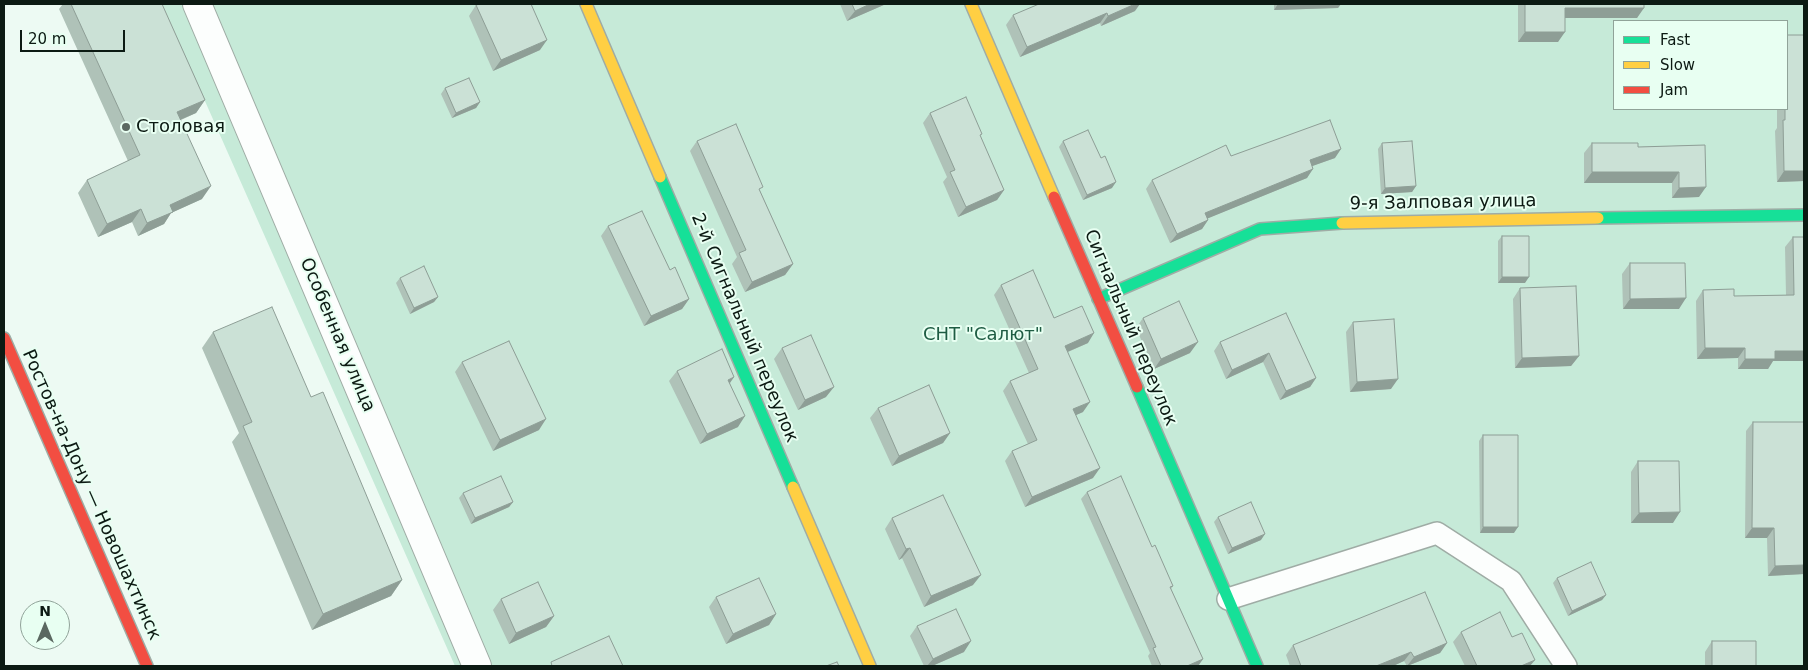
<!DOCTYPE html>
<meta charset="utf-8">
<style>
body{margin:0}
#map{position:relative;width:1808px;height:670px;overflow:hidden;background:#edfaf3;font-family:"DejaVu Sans",sans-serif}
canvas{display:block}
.frame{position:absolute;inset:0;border:5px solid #0c1a13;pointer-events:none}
.legend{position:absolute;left:1613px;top:20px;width:175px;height:90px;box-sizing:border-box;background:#e8fff2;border:1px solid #90a399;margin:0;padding:6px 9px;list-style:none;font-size:15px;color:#0c1a13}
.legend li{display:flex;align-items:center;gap:10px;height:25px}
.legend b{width:25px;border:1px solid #90a399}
.north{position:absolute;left:20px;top:600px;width:50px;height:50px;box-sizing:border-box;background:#e8fff2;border:1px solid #90a399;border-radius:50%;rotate:0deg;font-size:14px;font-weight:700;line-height:20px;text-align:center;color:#0c1a13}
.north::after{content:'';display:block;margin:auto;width:18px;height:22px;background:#5b6861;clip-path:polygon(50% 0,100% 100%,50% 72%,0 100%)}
.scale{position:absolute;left:20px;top:30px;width:105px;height:22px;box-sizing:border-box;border:2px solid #0c1a13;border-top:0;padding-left:6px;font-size:15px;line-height:18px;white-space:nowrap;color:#0c1a13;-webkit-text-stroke:4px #e8fff2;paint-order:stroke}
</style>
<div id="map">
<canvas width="1808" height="670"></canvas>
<div class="frame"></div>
<ul class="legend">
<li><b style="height:6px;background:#16e098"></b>Fast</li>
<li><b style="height:6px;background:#ffcf43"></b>Slow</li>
<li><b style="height:6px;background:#f24e42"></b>Jam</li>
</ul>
<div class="north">N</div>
<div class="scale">20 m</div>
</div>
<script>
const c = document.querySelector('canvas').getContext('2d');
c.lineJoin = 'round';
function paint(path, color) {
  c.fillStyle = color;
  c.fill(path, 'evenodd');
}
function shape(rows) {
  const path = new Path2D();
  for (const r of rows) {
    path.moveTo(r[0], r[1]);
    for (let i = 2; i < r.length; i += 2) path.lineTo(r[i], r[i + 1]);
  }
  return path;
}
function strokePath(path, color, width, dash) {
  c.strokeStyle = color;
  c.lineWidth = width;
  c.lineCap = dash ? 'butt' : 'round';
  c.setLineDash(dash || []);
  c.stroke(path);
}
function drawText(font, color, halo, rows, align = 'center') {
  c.font = font + ' "DejaVu Sans",sans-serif';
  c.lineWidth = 4;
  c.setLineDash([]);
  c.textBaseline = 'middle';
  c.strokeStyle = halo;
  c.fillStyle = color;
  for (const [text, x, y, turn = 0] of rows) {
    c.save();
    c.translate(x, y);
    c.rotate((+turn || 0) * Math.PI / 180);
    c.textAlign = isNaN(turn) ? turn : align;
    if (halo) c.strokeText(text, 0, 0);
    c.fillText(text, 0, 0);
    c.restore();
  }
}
paint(shape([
 [162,4,1804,4,1804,666,455,666],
 [1614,21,1787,21,1787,109,1614,109]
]), '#c6ead8');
const lane = shape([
 [1228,599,1437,533,1511,581,1566,666]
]);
const street = shape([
 [197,4,477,666]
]);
const fast = shape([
 [660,177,793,487],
 [1598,218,1804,215],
 [1098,299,1260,229,1342,223],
 [1137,387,1257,666]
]);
const slow = shape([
 [586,4,660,177],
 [971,4,1054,197],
 [1342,223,1598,218],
 [793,487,870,666]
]);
const jam = shape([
 [1054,197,1137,387],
 [4,338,147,666]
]);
strokePath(lane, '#9faca5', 24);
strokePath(street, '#9faca5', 30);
strokePath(fast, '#9faca5', 14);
strokePath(slow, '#9faca5', 14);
strokePath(jam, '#9faca5', 14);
strokePath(lane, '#fcfefd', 21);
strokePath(street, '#fcfefd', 28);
strokePath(fast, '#16e098', 11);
strokePath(slow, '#ffcf43', 11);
strokePath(jam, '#f24e42', 11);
paint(shape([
 [63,4,162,4,205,100,196,113,181,120,202,199,171,213,164,224,138,236,132,222,98,237,78,193,87,180,128,161,59,9],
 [477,4,531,4,540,50,493,71,469,16,476,5,477,5],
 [840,4,886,4,847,21],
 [1274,4,1341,4,1338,8,1274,10],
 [1518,4,1644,4,1637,18,1565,18,1558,42,1518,42],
 [1135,11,1101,26,1100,23,1020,57,1006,25,1013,15],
 [1804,35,1804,181,1777,182,1775,131,1777,128,1777,109,1787,109],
 [445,88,480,102,476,108,452,118,441,94],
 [930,113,980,137,1004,190,997,200,958,217,943,182,947,177,923,123],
 [697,141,760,191,793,264,785,275,745,292,732,264,737,257,690,151],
 [1063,141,1112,188,1083,200,1059,147],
 [1382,143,1416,186,1412,192,1381,194,1378,149],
 [1592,143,1638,147,1705,145,1699,197,1672,198,1672,183,1584,183,1584,153],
 [1231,156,1335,158,1312,166,1307,178,1208,218,1208,220,1202,229,1170,243,1146,189,1152,180],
 [608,226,670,270,689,299,682,309,644,326,601,236],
 [1502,236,1525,283,1498,283,1498,241],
 [1793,237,1804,237,1804,361,1773,361,1768,369,1738,369,1738,358,1697,359,1696,301,1703,290,1734,296,1786,295,1785,247],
 [1630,263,1679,309,1623,309,1622,274],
 [400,278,438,297,434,302,410,314,396,283],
 [1001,285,1054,318,1088,343,1068,352,1083,412,1076,415,1093,478,1025,507,1005,461,1012,451,1028,444,1003,391,1010,381,1029,373,994,295],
 [1520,288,1579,356,1571,366,1515,368,1513,299],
 [1286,313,1316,378,1310,387,1280,400,1263,362,1226,379,1214,351,1220,342],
 [1143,318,1190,353,1154,369,1136,328],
 [1353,322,1391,389,1350,392,1346,332],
 [213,332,311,397,402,580,391,596,312,630,232,442,239,433,202,348],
 [782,348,826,397,798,410,774,359],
 [462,362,539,430,493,451,455,372],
 [677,371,734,377,730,383,738,427,700,444,669,381],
 [878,408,950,433,943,443,892,466,870,418],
 [1753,422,1804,422,1804,574,1768,576,1767,538,1745,538,1746,431],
 [1483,435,1514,533,1480,533,1479,441],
 [1638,461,1673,523,1631,523,1631,472],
 [1087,492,1152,547,1173,586,1171,589,1203,659,1198,666,1152,666,1148,656,1150,653,1081,499],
 [463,493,513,502,509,507,471,524,459,498],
 [1218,517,1261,540,1228,554,1214,522],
 [892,518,973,585,924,607,902,558,899,560,885,529],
 [1557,578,1606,595,1602,600,1568,616,1553,583],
 [716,597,776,614,769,625,726,644,709,607],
 [501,599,554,616,546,627,509,644,493,610],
 [917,626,964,652,932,666,924,666,910,636],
 [1461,632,1512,637,1530,666,1465,666,1453,642],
 [1712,641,1756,666,1705,666,1705,652],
 [1447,643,1440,653,1407,666,1404,661,1393,666,1290,666,1286,655,1293,645]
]), '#afc2b8');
paint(shape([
 [870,4,886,4,847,21,855,11],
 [1135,4,1140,4,1135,11,1101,26,1108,16],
 [1278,4,1341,4,1338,8,1274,10],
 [1565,8,1644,8,1637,18,1558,18],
 [1107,13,1100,23,1020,57,1027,47],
 [1525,32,1565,32,1558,42,1518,42],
 [547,40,540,50,493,71,501,60],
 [205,100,196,113,168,125,177,112],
 [480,102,476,108,452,118,456,113],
 [1341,149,1335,158,1304,169,1310,160],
 [1313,169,1307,178,1199,222,1205,213],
 [1784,171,1804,171,1804,181,1777,182],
 [1592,172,1679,172,1672,183,1584,183],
 [1116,182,1112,188,1083,200,1087,195],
 [211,186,202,199,171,213,164,224,138,236,147,223,170,205],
 [1416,186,1412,192,1381,194,1385,188],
 [1706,187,1699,197,1672,198,1679,188],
 [1004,190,997,200,958,217,966,207],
 [141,209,132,222,98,237,107,224],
 [1208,220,1202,229,1170,243,1177,234],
 [793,264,785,275,745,292,752,282],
 [1502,277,1529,277,1525,283,1498,283],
 [438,297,434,302,410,314,414,308],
 [1686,298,1679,309,1623,309,1630,299],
 [689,299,682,309,644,326,651,316],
 [1094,333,1088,343,1058,356,1065,346],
 [1198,342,1190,353,1154,369,1161,359],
 [1705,348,1745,348,1738,358,1697,359],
 [1775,351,1804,351,1804,361,1773,361,1768,369,1738,369,1745,359],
 [1269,353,1263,362,1226,379,1232,370],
 [1579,356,1571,366,1515,368,1522,358],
 [734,377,727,387,728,380],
 [1316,378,1310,387,1280,400,1286,391],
 [1398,379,1391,389,1350,392,1357,382],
 [834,387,826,397,798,410,805,400],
 [1090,402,1083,412,1067,419,1073,409],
 [745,416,738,427,700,444,707,434],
 [546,419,539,430,493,451,500,440],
 [950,433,943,443,892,466,899,456],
 [1100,468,1093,478,1025,507,1032,497],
 [513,502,509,507,471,524,475,518],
 [1680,512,1673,523,1631,523,1639,513],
 [1483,527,1518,527,1514,533,1480,533],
 [1752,528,1774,528,1767,538,1745,538],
 [1265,534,1261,540,1228,554,1232,548],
 [910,548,902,558,899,560,906,549],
 [1804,565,1804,574,1768,576,1775,566],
 [981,575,973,585,924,607,931,596],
 [402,580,391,596,312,630,323,614],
 [1606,595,1602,600,1568,616,1572,611],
 [776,614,769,625,726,644,733,634],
 [554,616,546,627,509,644,516,633],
 [971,641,964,652,932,666,927,666,933,659],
 [1447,643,1440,653,1407,666,1414,657],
 [1411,652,1404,661,1393,666,1376,666],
 [1203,659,1198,666,1187,666],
 [1535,660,1530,666,1521,666]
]), '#8e9e96');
const building = shape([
 [71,4,162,4,205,100,177,112,211,186,170,205,173,212,147,223,141,209,107,224,87,180,140,155,71,4],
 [480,4,531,4,547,40,501,60,476,5,480,4],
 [852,4,870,4,855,11,852,4],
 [1039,4,1135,4,1108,16,1107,13,1027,47,1013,15,1039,4],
 [1525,4,1644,4,1644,8,1565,8,1565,32,1525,32,1525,4],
 [1787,35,1804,35,1804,171,1784,171,1783,120,1785,120,1785,109,1787,109,1787,35],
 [469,78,480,102,456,113,445,88,469,78],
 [966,97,982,134,980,135,1004,190,966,207,950,172,955,170,930,113,966,97],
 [1330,120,1341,149,1310,160,1313,169,1205,213,1208,220,1177,234,1152,180,1226,145,1231,156,1330,120],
 [736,124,763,187,759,189,793,264,752,282,739,253,746,250,697,141,736,124],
 [1088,130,1101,158,1105,156,1116,182,1087,195,1063,141,1088,130],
 [1412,141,1416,186,1385,188,1382,143,1412,141],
 [1592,143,1638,143,1638,147,1705,145,1706,187,1679,188,1679,172,1592,172,1592,143],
 [642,211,670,270,675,267,689,299,651,316,608,226,642,211],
 [1502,236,1529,236,1529,277,1502,277,1502,236],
 [1793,237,1804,237,1804,351,1775,351,1775,359,1745,359,1745,348,1705,348,1703,290,1734,289,1734,296,1794,295,1793,237],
 [1630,263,1685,263,1686,298,1630,299,1630,263],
 [424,266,438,297,414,308,400,278,424,266],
 [1033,270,1054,318,1082,306,1094,333,1065,346,1090,402,1073,409,1100,468,1032,497,1012,451,1037,440,1010,381,1038,369,1001,285,1033,270],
 [1576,286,1579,356,1522,358,1520,288,1576,286],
 [1179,301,1198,342,1161,359,1143,318,1179,301],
 [272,307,311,397,323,392,402,580,323,614,243,426,252,422,213,332,272,307],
 [1286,313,1316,378,1286,391,1269,353,1232,370,1220,342,1286,313],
 [1394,319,1398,379,1357,382,1353,322,1394,319],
 [811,335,834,387,805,400,782,348,811,335],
 [509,341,546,419,500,440,462,362,509,341],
 [722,349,734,377,728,380,745,416,707,434,677,371,722,349],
 [929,385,950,433,899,456,878,408,929,385],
 [1753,422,1804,422,1804,565,1775,566,1774,528,1752,528,1753,422],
 [1483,435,1518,435,1518,527,1483,527,1483,435],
 [1638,461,1679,461,1680,512,1639,513,1638,461],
 [501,476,513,502,475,518,463,493,501,476],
 [1121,476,1152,547,1155,545,1173,586,1170,587,1203,659,1187,666,1161,666,1153,648,1156,647,1087,492,1121,476],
 [943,495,981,575,931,596,910,548,906,549,892,518,943,495],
 [1251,502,1265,534,1232,548,1218,517,1251,502],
 [1591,562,1606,595,1572,611,1557,578,1591,562],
 [759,578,776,614,733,634,716,597,759,578],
 [538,582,554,616,516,633,501,599,538,582],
 [1425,592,1447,643,1414,657,1411,652,1376,666,1301,666,1293,645,1425,592],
 [956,609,971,641,933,659,917,626,956,609],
 [1500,612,1512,637,1522,633,1535,660,1521,666,1477,666,1461,632,1500,612],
 [609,636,623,666,552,666,551,662,609,636],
 [1712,641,1756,641,1756,666,1712,666,1712,641],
 [837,662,839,666,826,666,837,662]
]);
paint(building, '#cbe1d6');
strokePath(building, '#8e9e96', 1);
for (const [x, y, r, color] of [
 [126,127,5,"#5b6861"]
]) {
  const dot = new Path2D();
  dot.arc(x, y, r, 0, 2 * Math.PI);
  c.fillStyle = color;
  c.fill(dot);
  strokePath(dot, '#e8fff2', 2);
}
drawText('18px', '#0c1a13', '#e8fff2', [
 ["Столовая",136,127]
], 'left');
drawText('18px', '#0c1a13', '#e8fff2', [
 ["9-я Залповая улица",1443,203,-1],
 ["2-й Сигнальный переулок",744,328,67],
 ["Сигнальный переулок",1130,328,67],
 ["Особенная улица",337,335,67],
 ["Ростов-на-Дону — Новошахтинск",91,495,66]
]);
drawText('18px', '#1e5c43', '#e8fff2', [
 ["СНТ \"Салют\"",983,335]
]);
</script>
